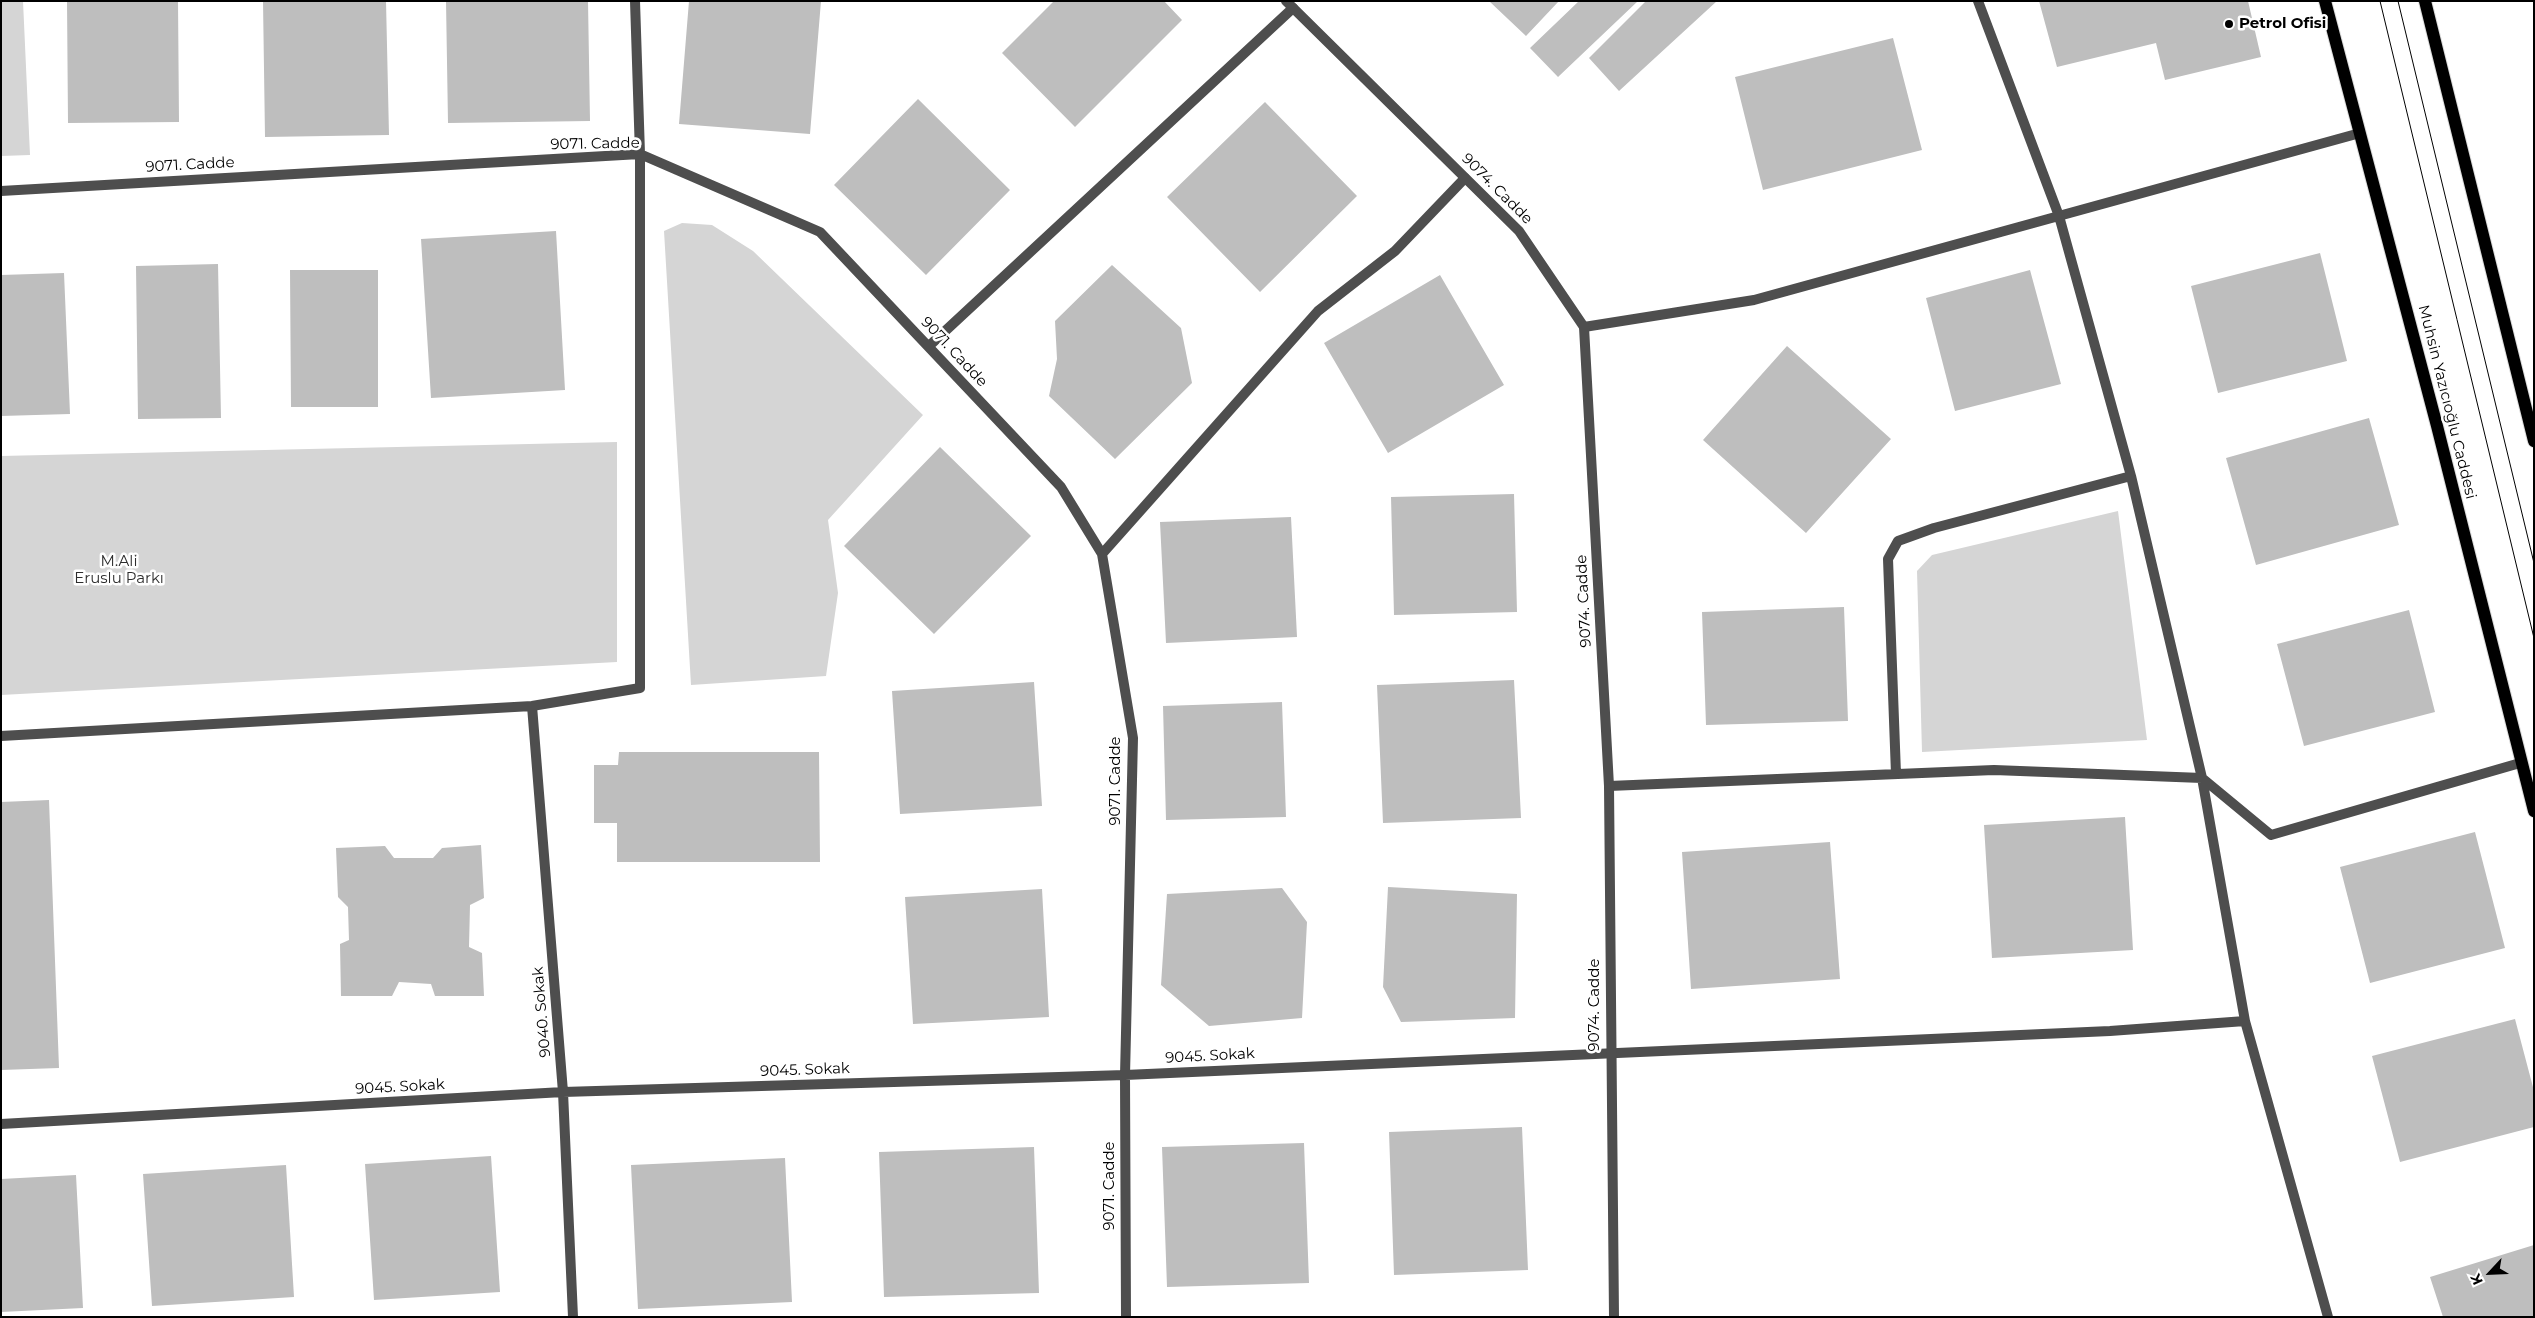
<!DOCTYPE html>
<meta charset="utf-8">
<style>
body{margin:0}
#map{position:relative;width:2535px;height:1318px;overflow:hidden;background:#fff;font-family:Montserrat,sans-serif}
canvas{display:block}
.frame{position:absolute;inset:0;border:2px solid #000;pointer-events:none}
.north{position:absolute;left:2465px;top:1248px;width:50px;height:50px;-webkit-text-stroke:4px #fff;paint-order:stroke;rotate:245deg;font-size:14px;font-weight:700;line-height:20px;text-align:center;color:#000}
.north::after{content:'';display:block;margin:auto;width:18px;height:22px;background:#000;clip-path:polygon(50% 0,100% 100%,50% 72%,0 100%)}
</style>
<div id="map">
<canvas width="2535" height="1318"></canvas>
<div class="frame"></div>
<div class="north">K</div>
</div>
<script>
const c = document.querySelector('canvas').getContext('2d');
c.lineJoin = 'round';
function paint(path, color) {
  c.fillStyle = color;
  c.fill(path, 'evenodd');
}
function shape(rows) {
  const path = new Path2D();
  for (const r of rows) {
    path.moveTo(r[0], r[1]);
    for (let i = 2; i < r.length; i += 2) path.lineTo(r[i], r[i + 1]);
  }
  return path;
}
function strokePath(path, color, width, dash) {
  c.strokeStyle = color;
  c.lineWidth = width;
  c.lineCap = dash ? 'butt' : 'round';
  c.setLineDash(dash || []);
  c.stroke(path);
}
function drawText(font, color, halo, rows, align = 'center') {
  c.font = font + ' Montserrat,sans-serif';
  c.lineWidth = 5;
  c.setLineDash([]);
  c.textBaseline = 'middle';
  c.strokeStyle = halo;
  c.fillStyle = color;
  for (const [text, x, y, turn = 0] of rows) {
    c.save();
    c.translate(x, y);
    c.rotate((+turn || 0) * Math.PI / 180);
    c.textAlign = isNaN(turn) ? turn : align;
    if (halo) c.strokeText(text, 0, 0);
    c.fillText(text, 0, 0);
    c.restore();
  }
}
paint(shape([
 [1,1,23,1,30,155,1,156],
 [682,223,712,225,753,251,923,415,828,520,838,593,826,676,691,685,664,231],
 [617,442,617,662,1,695,1,456],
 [2118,511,2147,740,1922,752,1917,571,1932,555]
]), '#d5d5d5');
paint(shape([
 [67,1,178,1,179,122,68,123],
 [263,1,386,1,389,135,265,137],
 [446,1,588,1,590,121,448,123],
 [689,1,821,1,810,134,679,124],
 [1054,1,1164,1,1182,20,1075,127,1002,53],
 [1489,1,1559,1,1526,36],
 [1579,1,1638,1,1558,77,1530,48],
 [1646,1,1717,1,1619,91,1589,58],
 [2039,1,2248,1,2261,57,2165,80,2156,43,2057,67],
 [1893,38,1922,150,1763,190,1735,77],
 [918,99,1010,190,926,275,834,185],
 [1265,102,1357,196,1260,292,1167,197],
 [556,231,565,390,431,398,421,239],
 [2320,253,2347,361,2218,393,2191,286],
 [218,264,221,418,138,419,136,266],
 [1112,265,1181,328,1192,383,1115,459,1049,396,1057,359,1055,321],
 [290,270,378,270,378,407,291,407],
 [2030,270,2061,384,1955,411,1926,298],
 [64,273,70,414,1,416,1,275],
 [1440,275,1504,385,1388,453,1324,343],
 [1787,346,1891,439,1806,533,1703,440],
 [2369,418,2399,525,2256,565,2226,458],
 [940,447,1031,536,934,634,844,546],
 [1514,494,1517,612,1394,615,1391,497],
 [1291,517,1297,637,1166,643,1160,522],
 [1844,607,1848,721,1706,725,1702,612],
 [2409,610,2435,712,2304,746,2277,644],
 [1514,680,1521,818,1383,823,1377,685],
 [1034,682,1042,806,900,814,892,691],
 [1282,702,1286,817,1166,820,1163,706],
 [619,752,819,752,820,862,617,862,617,823,594,823,594,765,618,765],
 [49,800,59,1068,1,1070,1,802],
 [2125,817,2133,950,1992,958,1984,825],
 [2475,832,2505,948,2370,983,2340,867],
 [1830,842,1840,979,1691,989,1682,852],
 [481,845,484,898,470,905,469,947,482,953,484,996,435,996,431,984,399,982,392,996,341,996,340,944,349,940,348,907,338,897,336,848,385,846,394,858,433,858,442,848],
 [1388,887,1517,894,1515,1018,1401,1022,1383,987],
 [1282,888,1307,922,1302,1018,1209,1026,1161,985,1167,894],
 [1042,889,1049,1017,913,1024,905,897],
 [2515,1019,2534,1091,2534,1127,2400,1162,2372,1056],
 [1522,1127,1528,1270,1394,1275,1389,1132],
 [1304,1143,1309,1283,1167,1287,1162,1147],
 [1034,1147,1039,1293,884,1297,879,1152],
 [491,1156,500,1292,374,1300,365,1164],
 [785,1158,792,1302,638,1309,631,1165],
 [286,1165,294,1297,152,1306,143,1174],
 [76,1175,83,1308,1,1312,1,1179],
 [2534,1245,2534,1317,2443,1317,2430,1277]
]), '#bebebe');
const primary = shape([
 [2325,1,2437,426,2534,811],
 [2425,1,2534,441]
]);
strokePath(primary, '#dbdbdb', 14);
strokePath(shape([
 [1978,1,2059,216,2131,476,2202,778,2245,1021,2328,1317],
 [1,191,640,154,820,232,1061,487,1102,554,1133,738,1125,1075,1126,1317],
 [1584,327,1754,300,2360,133],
 [929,346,1293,8],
 [1102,554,1318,311,1395,251,1465,178],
 [532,706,563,1092,573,1317],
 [1,736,532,706,640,688,640,154,635,1],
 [1896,774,1888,559,1898,541,1934,528,2131,476],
 [1609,786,1994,770,2202,778,2271,835,2520,763],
 [1,1124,563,1092,1125,1075,2110,1031,2245,1021]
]), '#4e4e4e', 10);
strokePath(shape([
 [1286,1,1519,231,1584,327,1609,786,1614,1317]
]), '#4e4e4e', 10);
strokePath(primary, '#000', 12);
strokePath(shape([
 [2380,1,2534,638],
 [2398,1,2534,563]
]), '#000', 1);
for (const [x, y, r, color] of [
 [2229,24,5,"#000"]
]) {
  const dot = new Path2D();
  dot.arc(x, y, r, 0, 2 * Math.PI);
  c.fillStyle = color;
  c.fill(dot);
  strokePath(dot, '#fff', 2);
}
drawText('bold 15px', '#000', '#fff', [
 ["Petrol Ofisi",2239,24]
], 'left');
drawText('15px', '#000', '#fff', [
 ["9071. Cadde",595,144,-1],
 ["9071. Cadde",190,165,-3],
 ["9074. Cadde",1497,189,45],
 ["9071. Cadde",954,352,47],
 ["Muhsin Yazıcıoğlu Caddesi",2447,402,76],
 ["9074. Cadde",1584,601,-93],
 ["9071. Cadde",1116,781,-90],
 ["9074. Cadde",1595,1005,-90],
 ["9040. Sokak",542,1012,-95],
 ["9045. Sokak",1210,1056,-3],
 ["9045. Sokak",805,1070,-2],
 ["9045. Sokak",400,1087,-3],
 ["9071. Cadde",1110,1186,-90]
]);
drawText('15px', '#2c2c2c', '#fff', [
 ["M.Ali",119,562],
 ["Eruslu Parkı",119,579]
]);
</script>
